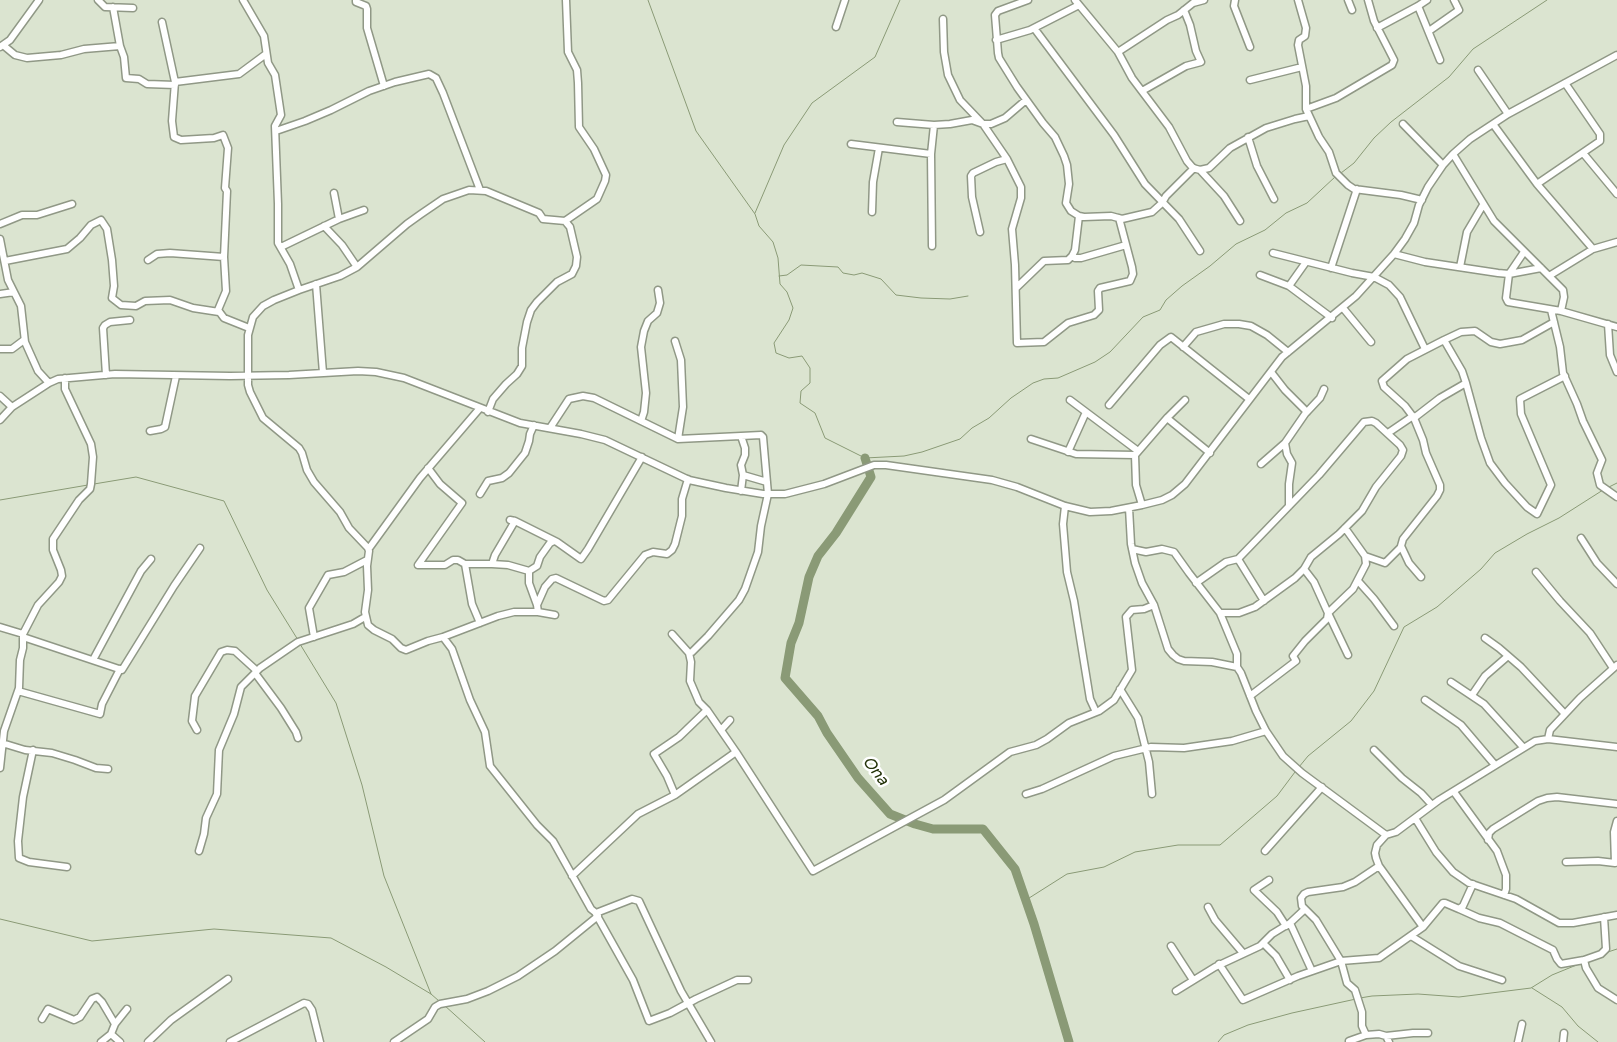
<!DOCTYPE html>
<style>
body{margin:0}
canvas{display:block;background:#dbe4d0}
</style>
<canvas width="1617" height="1042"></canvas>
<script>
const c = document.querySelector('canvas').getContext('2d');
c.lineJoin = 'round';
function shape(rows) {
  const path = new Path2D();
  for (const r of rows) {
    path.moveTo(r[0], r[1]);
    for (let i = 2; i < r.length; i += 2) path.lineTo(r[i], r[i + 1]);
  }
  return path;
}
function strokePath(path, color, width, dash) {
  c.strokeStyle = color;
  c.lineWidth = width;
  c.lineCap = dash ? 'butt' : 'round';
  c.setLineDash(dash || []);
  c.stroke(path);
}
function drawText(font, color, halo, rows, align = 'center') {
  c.font = font + ' "Varela Round",sans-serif';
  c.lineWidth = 5;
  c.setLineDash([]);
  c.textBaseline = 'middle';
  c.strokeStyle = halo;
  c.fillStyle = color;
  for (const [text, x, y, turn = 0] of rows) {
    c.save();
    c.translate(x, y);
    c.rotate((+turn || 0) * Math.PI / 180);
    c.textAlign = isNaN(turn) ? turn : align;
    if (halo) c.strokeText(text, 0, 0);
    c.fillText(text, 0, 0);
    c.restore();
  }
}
strokePath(shape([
 [648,0,696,131,755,214,759,226,773,242,778,258,780,284,787,292,793,308,789,320,774,343,776,353,789,358,802,356,810,368,810,383,801,391,800,403,815,413,825,438,865,458,904,456,922,452,960,439,972,428,989,418,1011,398,1033,383,1044,379,1058,378,1095,362,1110,352,1143,317,1160,310,1166,300,1182,286,1210,266,1236,244,1265,230,1286,213,1307,203,1335,177],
 [1341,173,1354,163,1374,138,1391,122,1449,77,1473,49,1547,0],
 [755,213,784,145,812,103,875,57,900,0],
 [779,276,787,275,801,265,838,267,843,273,854,275,862,273,881,279,896,295,921,298,950,299,968,296],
 [94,484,136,477,224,501,267,590,298,640],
 [1609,487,1617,483],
 [0,500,88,485],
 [300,644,336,703,362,785,384,876,431,994],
 [1299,767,1308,756,1351,721,1374,691,1404,627,1437,607,1481,569,1495,553,1527,534,1559,518,1603,490],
 [1026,900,1067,874,1104,867,1135,852,1178,845,1220,845,1277,796,1295,772],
 [0,919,92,941,214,929,331,938,386,967,431,994,439,1001],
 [1608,952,1617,949],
 [1532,988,1562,1007,1578,1026,1598,1042],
 [1360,998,1372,996,1418,994,1459,997,1531,988,1552,975,1579,964],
 [444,1005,485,1042],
 [1218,1042,1224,1035,1248,1025,1292,1013,1356,999]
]), '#8a9a76', 1);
strokePath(shape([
 [865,458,871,477,836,533,818,556,809,577,799,623,791,643,785,678,818,716,827,733,858,778,890,814,915,824,933,829,983,829,1015,869,1034,924,1069,1042]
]), '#8a9a76', 9);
const minor = shape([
 [98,0,105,7,133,8],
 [243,0,264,36,268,63,275,75,281,115,275,126,278,204,278,243,290,264,299,290],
 [356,0,356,2,366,6,367,9,367,28,384,86],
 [1028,0,998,11,995,15,998,53,999,58,1017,87,1043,123,1055,137,1064,156,1067,165,1069,184,1066,203,1071,211,1079,216,1084,217,1111,216,1122,219,1152,212,1162,203,1166,196,1194,168],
 [1075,0,1118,52,1132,78,1169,127,1187,161,1193,168,1200,170,1224,196,1240,221],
 [1235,0,1234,6,1250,47],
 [1298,0,1306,28,1305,36,1299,40,1298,45,1306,86,1306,109,1319,137,1329,152,1336,173,1348,185,1354,189,1401,195,1422,200],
 [1348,0,1352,10],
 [1418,6,1440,60],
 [943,19,944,52,948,75,960,100,983,124,1007,159,1021,187,1021,198,1012,229,1015,265,1017,343,1044,342,1068,323,1094,315,1099,310,1098,291,1100,288,1130,281,1133,274,1132,267,1119,218],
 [162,22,175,82,172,121,174,137,181,140,214,138,223,135,228,148,225,188,227,191,224,257,226,291,218,310,224,318,249,328],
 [836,27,845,0],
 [1034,28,1114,135,1145,184,1179,219,1200,251],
 [1377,28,1418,6,1427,0],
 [1429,31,1459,10,1454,0],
 [996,40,1030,30,1079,5],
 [3,45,15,55,27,58,61,55,84,49,120,46,113,7],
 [120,46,124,57,126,78,139,79,147,84,175,85],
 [0,47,10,40,39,0],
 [1118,52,1167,20,1178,15,1193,3,1204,0],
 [1478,70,1508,114],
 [1250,80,1302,67],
 [175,82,239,74,266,54],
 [1142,91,1186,66,1201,62,1196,51,1190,25,1184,10],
 [1306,109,1336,98,1392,65,1394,60,1374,21,1368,0],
 [897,122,934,125,950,124,972,120,983,124,991,124,1005,118,1026,100],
 [1403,124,1443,165],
 [1493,124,1537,184,1593,249],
 [276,131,305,121,331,110,369,91,395,82,429,74,436,78,443,93,480,190],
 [1248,137,1257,166,1274,199],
 [851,144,931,154],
 [1583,153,1617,194],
 [1453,154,1494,221,1563,290,1564,297,1561,311],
 [1200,170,1209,168,1230,148,1266,128,1295,119,1309,116],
 [1537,184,1600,141,1600,134,1565,83],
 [334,193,339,219,364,210],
 [872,212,873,182,879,148],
 [565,221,597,199,605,181,606,175,594,149,579,127,578,83,577,70,568,52,566,0],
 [0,224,22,215,37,215,72,204],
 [324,226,342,245,357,267],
 [980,232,972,197,971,176,973,173,996,162,1007,159],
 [0,239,8,280,21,306,25,342,38,371,49,383],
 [932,246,931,154,934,125],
 [281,247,339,219],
 [1524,252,1509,274,1506,298,1508,302,1561,311,1617,327],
 [1273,253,1352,273,1374,277,1389,285,1400,297,1425,349],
 [1394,254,1425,262,1498,273,1509,274,1541,268],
 [1072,256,1075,258,1081,258,1126,245],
 [148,260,157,254,170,253,224,257],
 [5,261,67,249,80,238,91,225,101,220,107,229,112,260,114,286,112,298,121,305,136,306,145,301,170,300,193,308,219,312],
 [1460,267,1467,232,1483,205],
 [1331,268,1357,189],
 [1260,275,1289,286,1332,318],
 [1549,276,1593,249,1617,242],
 [316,284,323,373],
 [1289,286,1306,262],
 [1016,288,1044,261,1068,260,1072,256,1075,250,1079,216],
 [0,294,14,292],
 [1343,308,1371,342],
 [1551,310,1560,347,1563,373,1577,404,1583,421,1602,460,1597,473,1600,485,1617,497],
 [1608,324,1610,355,1617,372],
 [1444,340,1462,371,1466,383,1481,438,1490,463,1505,483,1527,507,1537,514,1551,485,1521,414,1520,399,1565,376],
 [675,341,681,360,683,407,678,439],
 [1183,347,1196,332,1224,324,1239,324,1251,326,1267,335,1288,352],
 [0,349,12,349,24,340],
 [1271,372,1285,390,1307,412],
 [106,375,103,328,105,325,110,322,130,320],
 [0,396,12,407],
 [1070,400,1138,451],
 [1109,405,1160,345,1171,337,1249,399],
 [488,412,493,399,506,384,517,374,522,366,522,348,527,322,531,310,537,302,557,282,572,274,576,266,577,257,570,227,565,221,543,219,539,213,486,191,469,190,443,199,421,214,407,224,357,267,340,276,299,290,274,300,263,306,253,317,248,335,248,385,250,392,263,418,299,448,302,453,307,470,314,482,340,512,349,528,368,548,369,551,367,566,368,590,365,612,368,625,374,630,392,639,401,648,406,650,428,641,443,637,452,649,470,700,485,732,490,766,537,825,553,841,591,909,596,913,632,899,639,901,681,991,711,1042],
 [1167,418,1210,453],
 [1414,418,1440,398,1466,383],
 [0,420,12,407,49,383,58,379,115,374,230,376,289,375,358,371,376,372,404,378,520,423,581,434,605,440,689,480,726,488,763,494,785,494,824,484,874,465,886,465,992,480,1017,487,1065,506,1090,512,1111,511,1142,505,1162,500,1172,495,1185,484,1282,357,1356,296,1394,254,1405,239,1414,223,1419,205,1428,187,1443,165,1453,154,1470,139,1508,114,1617,55],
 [641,421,644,412,646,393,641,347,644,331,648,321,657,313,660,303,658,290],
 [550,428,569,399,583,396,594,398,678,439,741,436,761,435,763,437,768,494,761,526,758,552,745,589,739,600,708,636,692,652,689,653],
 [150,431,161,429,165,427,176,376],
 [1388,433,1413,416],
 [1031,439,1076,454,1135,455],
 [1285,443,1287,454,1292,463,1289,484,1289,506],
 [1068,452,1086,412],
 [1261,464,1285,443,1305,414,1320,398,1324,389],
 [428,468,440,484,462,503,418,565,445,565,453,560,458,560,465,564,492,564,495,555,515,521],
 [743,475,767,482],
 [741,491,743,475,741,465,745,455,745,448,741,436],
 [480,494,488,481,502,478,509,473,525,453,529,441,530,434,534,425],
 [1142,505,1136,485,1135,455,1167,418,1185,400],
 [1065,506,1063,524,1067,572,1074,601,1090,699,1096,712],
 [1129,508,1131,544,1135,563,1142,583,1154,605,1168,649,1173,655,1178,659,1184,661,1212,662,1237,667,1241,673,1256,711,1266,731,1283,756,1302,773,1386,835],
 [510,520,515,521,557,542,581,559,588,549,642,457],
 [1345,528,1365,556,1366,564,1353,589,1328,613,1348,655],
 [1581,538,1597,563,1617,584],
 [368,548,370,547,420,478,480,408],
 [1132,549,1146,552,1162,549,1174,552,1189,573,1220,613,1237,654,1237,667],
 [1365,556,1385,563,1400,548],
 [1238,559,1264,601],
 [465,564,472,604,480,623],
 [492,564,508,565,529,571,537,566,540,557,550,543,554,541],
 [529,571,529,583,537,605],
 [1536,572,1560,601,1590,633,1613,668],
 [1421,577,1409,563,1401,546,1403,539,1437,496,1440,490,1440,485,1426,453,1423,440,1414,418,1405,406,1384,387,1382,381,1407,359,1444,340,1461,332,1475,331,1491,342,1500,344,1522,340,1554,322],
 [1358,581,1374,599,1394,626],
 [1196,583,1226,562,1238,559,1319,475,1364,422,1372,421,1376,423,1400,445,1403,450,1401,456,1376,487,1362,511,1339,534,1311,557,1304,569,1295,578,1255,607,1239,613,1220,613],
 [538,612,537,605,545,587,552,579,556,578,604,601,608,600,645,555,653,552,667,554,672,550,675,544,682,516,682,499,688,479],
 [0,627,23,634],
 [672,634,689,653,691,662,690,681,699,702,707,710,736,752,813,871,944,800,1010,752,1036,745,1047,739,1069,723,1099,711,1114,700,1132,670,1126,617,1132,610,1144,609,1154,605],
 [23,637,122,670,174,586,200,548],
 [314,637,309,608,328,575,344,572,367,560],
 [443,637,498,616,514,612,538,612,555,615],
 [1485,638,1499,648,1521,667,1565,714],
 [93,660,141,571,151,559],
 [255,673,281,708,296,732,298,738],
 [1451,682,1484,704,1523,747],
 [1120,689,1138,718,1149,762,1152,794],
 [18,691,100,714,102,704,120,669],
 [1472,695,1485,676,1508,656],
 [1250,696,1296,661,1293,656,1305,641,1327,619,1328,613,1314,582,1304,569],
 [1425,700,1461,725,1495,765],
 [197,730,192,721,195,696,221,652,227,650,235,651,257,671],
 [721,730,730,720],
 [1548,739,1550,730,1580,698,1617,665],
 [2,743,25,750,52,753,75,760,96,768,108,769],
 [33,750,23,797,18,841,19,858,29,862,67,867],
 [1374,750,1402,778,1421,793,1432,805],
 [0,768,4,731,19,688,20,660,23,648,23,634,38,605,59,582,62,576,61,570,53,550,53,539,79,500,90,489,91,484,93,457,91,444,65,389,65,378],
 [1454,792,1497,851,1506,875,1506,889,1504,895],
 [1026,794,1042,789,1114,756,1151,747,1184,748,1232,741,1266,731],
 [675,795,667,776,654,754,679,737,707,710],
 [1415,818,1436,852,1453,872,1469,883,1516,899,1559,923,1573,923,1617,915],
 [1488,840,1489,833,1493,829,1538,801,1547,798,1557,797,1617,804],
 [199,851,204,834,206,818,217,794,219,750,234,714,241,687,260,668,298,642,353,624,365,617],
 [1265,851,1322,787],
 [1566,862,1598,861,1615,863,1614,832,1617,821],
 [572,876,638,814,675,795,736,752],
 [1269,880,1254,890,1277,912,1286,926],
 [1208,907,1215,920,1243,953],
 [1459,909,1479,918,1500,923,1553,950,1557,959,1561,964,1584,960,1601,954,1606,949,1604,917],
 [596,914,633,980,649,1021,670,1013,696,999,737,980,748,980],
 [1290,923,1312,971],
 [1423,927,1379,866,1376,858,1375,853,1377,845,1386,835,1396,832,1439,800,1535,741,1548,739,1617,747],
 [1411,936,1459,966,1502,980],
 [1263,943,1276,956,1290,980],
 [1171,946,1193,980],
 [1584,960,1586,968,1598,988,1617,1000],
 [1219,964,1243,1000,1298,976,1341,961,1379,958,1423,927,1443,903,1445,903,1459,909,1463,906,1473,884],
 [1176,991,1215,967,1260,946,1272,934,1290,923,1305,909],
 [42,1019,48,1009,74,1020,80,1017,92,999,97,997,102,1002,115,1024],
 [1366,1035,1362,1026,1362,1012,1355,990,1347,983,1341,961,1316,920,1302,906,1301,898,1304,894,1308,892,1343,887,1355,882,1379,866],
 [1386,1036,1413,1033,1428,1033],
 [1349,1041,1366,1035,1379,1034,1386,1036,1389,1042],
 [101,1042,111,1034],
 [120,1042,111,1034,115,1024,127,1009],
 [148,1042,171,1020,228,979],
 [230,1042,304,1003,308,1004,312,1010,320,1042],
 [394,1042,428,1019,435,1007,440,1004,467,999,488,991,518,976,555,951,598,916],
 [1518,1042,1522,1024],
 [1563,1042,1564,1033]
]);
strokePath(minor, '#909886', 9);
strokePath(minor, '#fff', 6);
drawText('italic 16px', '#25340a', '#fff', [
 ["Ona",875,771,52]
]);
</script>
